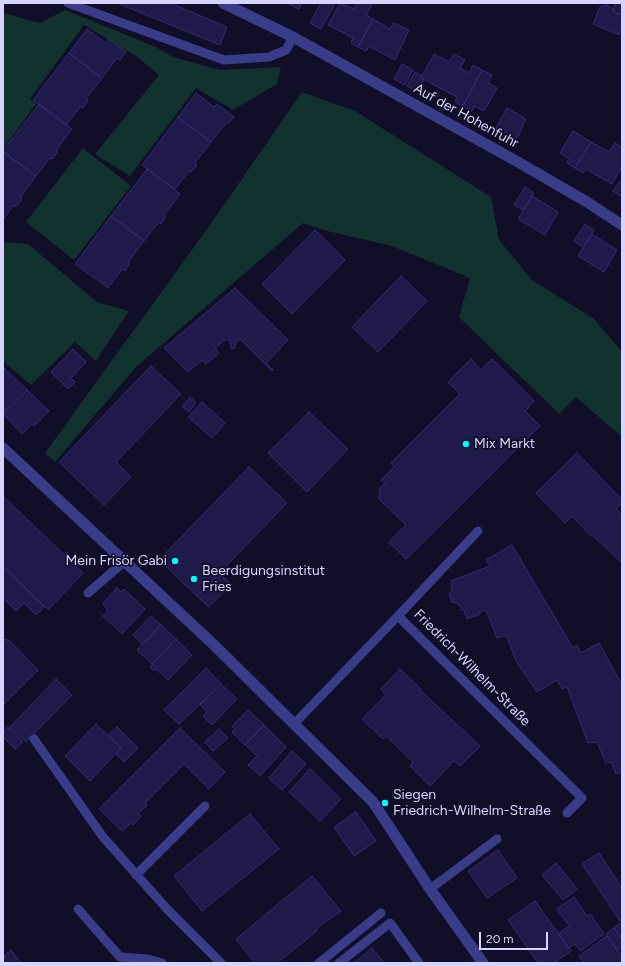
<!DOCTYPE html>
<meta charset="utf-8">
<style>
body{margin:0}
#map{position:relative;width:625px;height:966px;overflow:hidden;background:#110f28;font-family:Figtree,sans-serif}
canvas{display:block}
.frame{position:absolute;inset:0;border:4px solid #d7d5ff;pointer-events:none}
.scale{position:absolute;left:479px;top:932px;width:69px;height:18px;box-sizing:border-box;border:2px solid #d7d5ff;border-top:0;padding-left:5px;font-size:12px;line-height:14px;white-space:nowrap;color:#d7d5ff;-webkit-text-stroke:3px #110f28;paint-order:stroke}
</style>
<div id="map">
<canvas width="625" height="966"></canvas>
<div class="frame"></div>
<div class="scale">20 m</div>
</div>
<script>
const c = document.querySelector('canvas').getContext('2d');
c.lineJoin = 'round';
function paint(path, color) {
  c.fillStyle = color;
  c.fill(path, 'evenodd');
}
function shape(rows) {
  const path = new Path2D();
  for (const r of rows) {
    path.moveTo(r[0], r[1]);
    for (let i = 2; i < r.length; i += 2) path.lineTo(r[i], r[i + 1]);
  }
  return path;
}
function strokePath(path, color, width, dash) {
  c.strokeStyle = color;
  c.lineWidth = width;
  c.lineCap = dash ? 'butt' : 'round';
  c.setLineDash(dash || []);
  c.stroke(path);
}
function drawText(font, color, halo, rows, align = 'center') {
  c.font = font + ' Figtree,sans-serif';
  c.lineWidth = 3.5;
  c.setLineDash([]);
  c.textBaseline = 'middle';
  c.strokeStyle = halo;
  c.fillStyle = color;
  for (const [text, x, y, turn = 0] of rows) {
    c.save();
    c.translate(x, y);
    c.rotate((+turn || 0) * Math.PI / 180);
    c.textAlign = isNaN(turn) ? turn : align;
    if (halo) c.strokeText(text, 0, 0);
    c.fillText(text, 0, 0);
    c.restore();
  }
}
paint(shape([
 [65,10,156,47,173,57,220,70,281,67,277,84,233,110,196,88,130,176,95,154,159,75,136,56,84,25,30,99,36,104,3,149,3,13,40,23],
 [302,92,355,111,491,197,499,240,532,280,594,319,622,352,622,437,576,397,559,414,459,317,470,278,392,246,327,231,303,223,136,367,55,462,45,453,210,225],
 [83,148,131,186,74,260,26,222],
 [3,242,28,244,97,302,129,311,96,361,75,342,31,385,3,361]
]), '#11322e');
const building = shape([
 [117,3,170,3,227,27,220,45,117,3],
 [287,3,302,3,299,9,287,3],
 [321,3,335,4,321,29,310,23,321,3],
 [340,3,354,9,357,3,372,4,366,15,373,19,358,47,351,43,353,38,328,25,340,3],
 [615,3,622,3,622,15,613,12,615,3],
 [606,5,614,9,613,12,622,15,622,28,619,35,593,24,600,7,606,5],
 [373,19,390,29,394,23,409,30,395,60,369,46,366,51,358,47,373,19],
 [87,29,106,43,109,39,126,52,120,60,117,58,102,78,69,53,87,29],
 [69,53,102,78,86,99,88,100,83,108,81,106,66,125,33,100,69,53],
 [434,54,449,62,454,54,465,60,460,68,469,73,473,65,482,70,463,106,455,102,457,97,421,78,434,54],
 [402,64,413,70,405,85,394,79,402,64],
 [482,70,492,75,488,83,497,88,484,111,474,106,472,111,463,106,482,70],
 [415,72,422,76,421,78,424,79,417,92,407,86,415,72],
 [196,93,214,107,217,104,234,117,228,124,226,123,211,142,178,117,196,93],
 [39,104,72,129,56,150,58,152,52,159,50,158,36,176,3,151,39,104],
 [507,108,526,119,516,140,496,128,507,108],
 [178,117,211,142,195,163,197,165,191,172,189,171,175,189,142,165,178,117],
 [573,131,591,142,575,168,567,163,569,159,560,153,573,131],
 [591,142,609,152,615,143,622,147,622,167,612,184,586,169,583,173,575,168,591,142],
 [3,152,36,176,20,198,22,199,16,207,14,205,3,219,3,152],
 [147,169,180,194,164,215,166,216,161,224,159,222,144,241,111,216,147,169],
 [622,179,622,197,613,191,622,179],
 [525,187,534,193,523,210,514,205,525,187],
 [532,196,558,212,545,235,518,219,532,196],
 [111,216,144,241,128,262,130,263,125,271,122,269,108,288,75,264,111,216],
 [585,224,594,230,583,247,574,241,585,224],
 [315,230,345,260,292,314,262,284,315,230],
 [592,234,617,250,604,272,578,256,592,234],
 [401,276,427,301,378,352,352,327,401,276],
 [235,288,288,340,266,363,273,370,272,371,240,339,236,342,235,348,231,349,230,341,226,339,215,348,219,353,206,364,202,360,188,372,164,348,235,288],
 [73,349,86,362,71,378,75,382,68,389,51,372,73,349],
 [471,359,481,370,492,359,534,401,525,411,540,426,406,559,389,542,406,525,379,499,380,488,385,483,381,480,395,466,391,463,460,394,448,382,471,359],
 [151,366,181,394,116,462,131,477,104,505,59,462,151,366],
 [5,369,27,390,3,414,3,371,5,369],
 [27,390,49,411,34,426,32,424,22,434,3,414,27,390],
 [190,397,196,402,189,412,182,407,190,397],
 [202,402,225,423,212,438,188,417,202,402],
 [309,412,348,449,307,492,268,453,309,412],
 [577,453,622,500,622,503,616,509,622,514,622,563,592,535,591,536,572,516,565,523,536,493,577,453],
 [249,467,287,503,197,596,159,560,249,467],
 [3,496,83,573,48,610,3,566,3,496],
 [512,545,573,648,577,645,581,653,599,643,622,685,622,772,616,774,611,762,606,763,597,742,588,743,567,687,562,689,557,680,537,692,517,663,506,635,497,638,486,610,480,612,480,614,467,619,464,610,462,611,459,604,452,602,449,594,452,590,451,581,490,566,486,560,512,545],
 [3,566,44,607,36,615,24,603,16,611,3,598,3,566],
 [219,573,231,584,209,607,197,596,219,573],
 [117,588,121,592,124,589,145,609,122,634,103,616,108,611,103,603,117,588],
 [151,616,161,625,142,644,133,635,151,616],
 [161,625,176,639,152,664,137,650,161,625],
 [3,639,10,641,38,670,3,705,3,639],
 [176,639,192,655,168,680,156,669,154,671,150,667,176,639],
 [206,668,221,684,179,724,164,710,206,668],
 [400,669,421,689,420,690,480,746,460,766,454,761,430,786,410,766,413,762,386,736,383,739,362,719,386,695,381,689,400,669],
 [56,679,72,695,26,742,10,727,56,679],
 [221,684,237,699,212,725,203,716,207,712,200,705,221,684],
 [248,710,264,725,245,745,232,732,235,729,232,726,248,710],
 [96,724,121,748,90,781,65,756,96,724],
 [264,725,286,747,260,776,248,765,257,756,245,745,264,725],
 [8,727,23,742,15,749,3,737,3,732,8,727],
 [117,727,138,748,124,762,116,754,121,748,108,735,117,727],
 [180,728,225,772,209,789,184,764,145,803,147,805,138,814,141,816,133,825,131,823,122,831,99,809,180,728],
 [219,729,228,738,213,751,205,742,219,729],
 [292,751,306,764,282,790,269,778,292,751],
 [310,769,341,799,320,821,289,792,310,769],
 [356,812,376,841,354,856,334,827,356,812],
 [250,814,279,849,202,911,174,876,250,814],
 [498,850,517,878,487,898,468,871,498,850],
 [599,853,622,888,622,920,620,921,582,864,599,853],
 [556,863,577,889,563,900,542,875,556,863],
 [312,876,341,911,321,925,316,930,317,931,277,963,255,963,236,939,312,876],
 [574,897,587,916,590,914,604,934,580,951,575,944,568,948,558,934,569,926,557,909,574,897],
 [535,901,571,951,554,963,538,963,508,920,535,901],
 [622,922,622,939,614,928,622,922],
 [614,928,622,939,622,947,617,950,606,934,614,928],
 [607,936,622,957,622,963,584,963,579,956,607,936],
 [372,948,384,963,354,963,372,948],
 [11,950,21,963,3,963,3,957,11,950]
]);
paint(building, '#1f1a4a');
strokePath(building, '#342b76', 1);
strokePath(shape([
 [68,3,224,60,269,57,286,50,293,37],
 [88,593,125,561],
 [398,616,478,531],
 [295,723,398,616,582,798,567,813],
 [34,739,103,837,167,909,221,963],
 [136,875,205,806],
 [430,889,497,839],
 [78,909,120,957,148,959,162,963],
 [319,963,381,913],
 [339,963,390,923,419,963]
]), '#383c89', 9);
strokePath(shape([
 [223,3,293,37,518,162,587,202,622,225],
 [3,448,213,644,373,802,430,889,483,963]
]), '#383c89', 11);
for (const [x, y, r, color] of [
 [466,444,4,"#01fbff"],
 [175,561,4,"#01fbff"],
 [194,579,4,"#01fbff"],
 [385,803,4,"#01fbff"]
]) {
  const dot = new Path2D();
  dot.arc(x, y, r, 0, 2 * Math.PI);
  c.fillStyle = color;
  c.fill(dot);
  strokePath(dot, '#110f28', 1.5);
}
drawText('14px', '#d7d5ff', '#110f28', [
 ["Auf der Hohenfuhr",466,116,29],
 ["Friedrich-Wilhelm-Straße",472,668,45]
]);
drawText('14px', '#d7d5ff', '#110f28', [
 ["Mix Markt",474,444],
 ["Mein Frisör Gabi",167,561,"right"],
 ["Beerdigungsinstitut",202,571],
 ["Fries",202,587],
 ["Siegen",393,795],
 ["Friedrich-Wilhelm-Straße",393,811]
], 'left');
</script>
